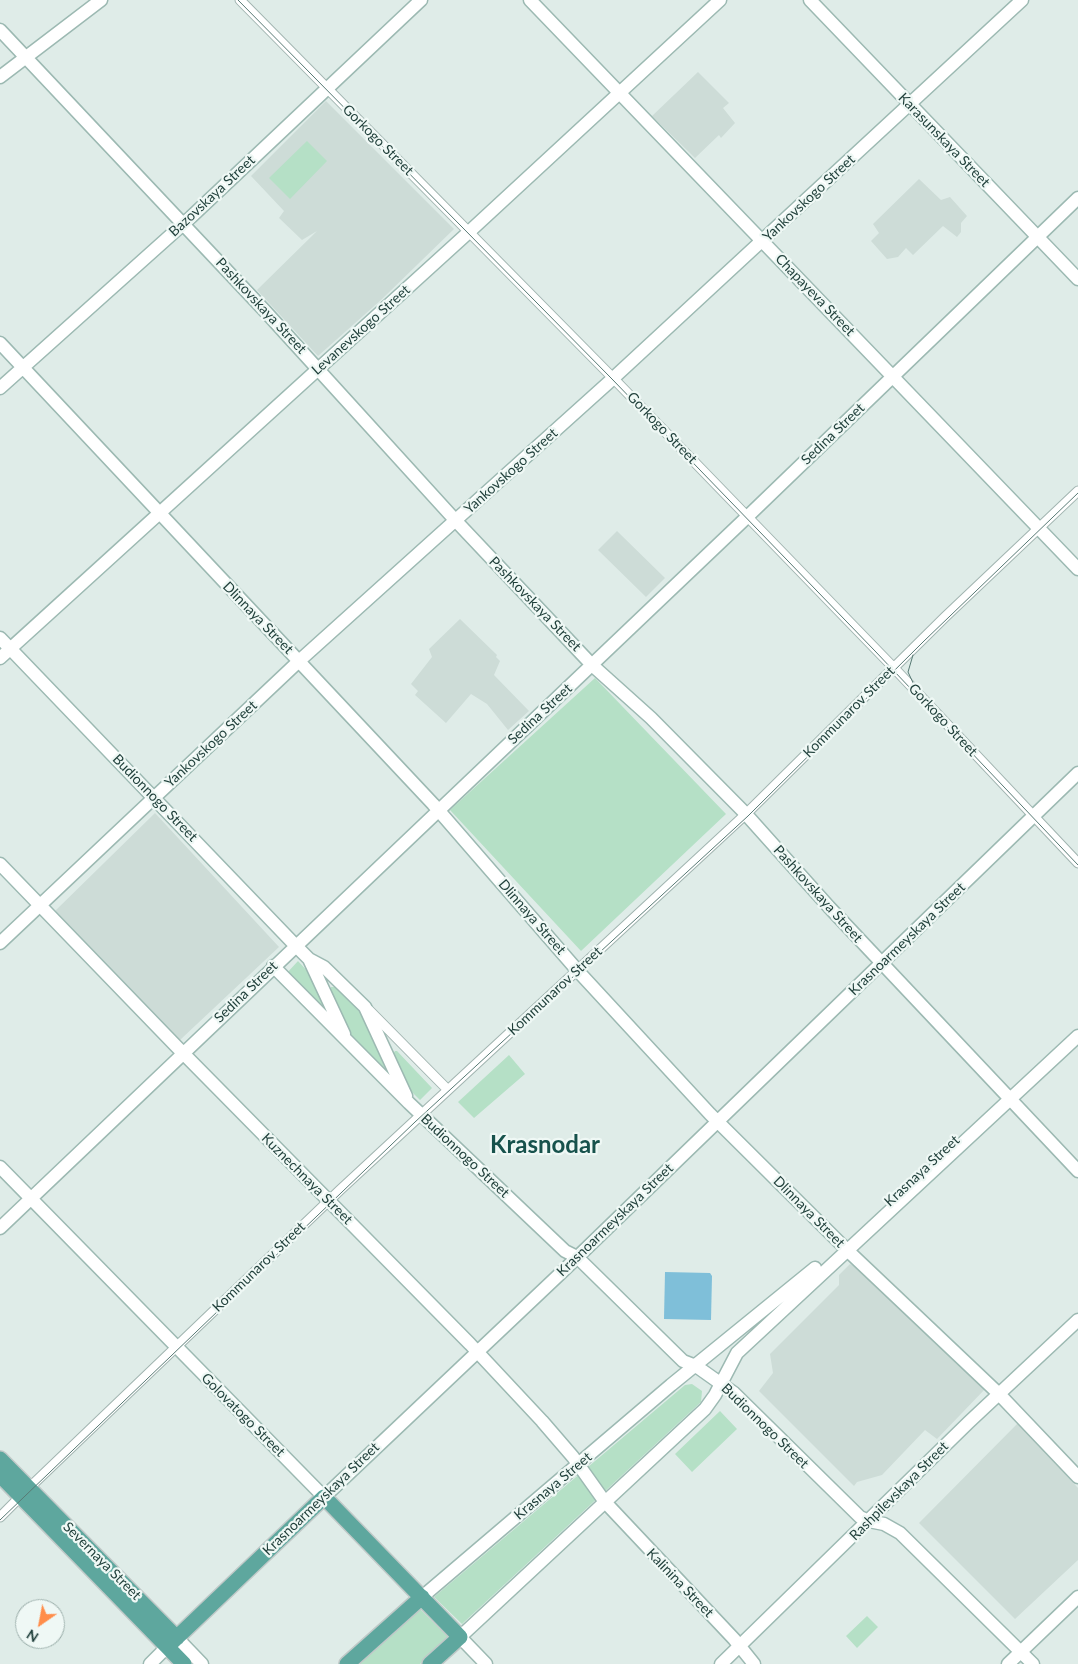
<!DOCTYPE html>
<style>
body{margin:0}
#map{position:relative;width:1078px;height:1664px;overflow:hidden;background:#dfece8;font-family:Lato,sans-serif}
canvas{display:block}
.north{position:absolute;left:15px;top:1599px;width:50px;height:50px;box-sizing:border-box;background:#eff8f5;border:1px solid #9baeaa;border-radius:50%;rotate:213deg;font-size:14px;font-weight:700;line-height:20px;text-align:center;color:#1e3e39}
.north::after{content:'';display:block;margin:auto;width:18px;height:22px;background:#ff8d4a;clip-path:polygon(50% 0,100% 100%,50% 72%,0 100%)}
</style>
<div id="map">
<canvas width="1078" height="1664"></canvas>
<div class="north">N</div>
</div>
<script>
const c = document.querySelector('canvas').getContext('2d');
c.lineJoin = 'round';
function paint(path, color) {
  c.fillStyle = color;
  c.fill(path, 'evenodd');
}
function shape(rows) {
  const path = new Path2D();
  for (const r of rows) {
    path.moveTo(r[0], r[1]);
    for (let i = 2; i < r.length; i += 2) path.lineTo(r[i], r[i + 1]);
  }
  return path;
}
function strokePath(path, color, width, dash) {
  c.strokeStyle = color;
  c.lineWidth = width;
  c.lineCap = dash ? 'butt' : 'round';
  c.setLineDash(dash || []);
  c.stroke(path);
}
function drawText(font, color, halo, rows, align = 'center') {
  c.font = font + ' Lato,sans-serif';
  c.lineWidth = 4.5;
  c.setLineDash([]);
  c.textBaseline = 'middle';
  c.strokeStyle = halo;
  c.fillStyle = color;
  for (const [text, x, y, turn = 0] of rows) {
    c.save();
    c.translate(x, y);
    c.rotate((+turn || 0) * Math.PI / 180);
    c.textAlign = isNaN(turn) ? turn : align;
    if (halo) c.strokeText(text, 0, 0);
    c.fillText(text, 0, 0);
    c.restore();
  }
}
paint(shape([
 [698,72,729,103,723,108,735,123,721,138,719,135,695,158,652,116],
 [326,101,454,229,381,300,318,356,257,290,317,231,302,240,279,218,284,211,251,176],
 [919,179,941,200,950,197,967,216,961,223,961,232,957,237,943,226,913,255,906,248,898,257,887,259,871,241,879,233,873,224],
 [617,531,665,578,646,597,598,550],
 [460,619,497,655,496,657,500,661,494,675,529,711,508,730,487,704,471,694,446,723,415,695,418,691,411,684,432,657,429,649],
 [155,813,279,947,180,1040,55,911],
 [850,1264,861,1270,986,1388,937,1439,925,1430,882,1475,857,1482,854,1486,759,1391,773,1373,770,1354,839,1285,839,1275],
 [1018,1423,1078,1488,1078,1560,1015,1619,919,1523]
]), '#cddcd7');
paint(shape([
 [307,141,327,161,290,199,269,178],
 [595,678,726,814,581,951,450,810],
 [298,961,310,974,325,1006,323,1008,286,974],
 [331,987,335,987,364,1015,385,1068,381,1067,353,1039,330,992],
 [395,1051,397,1051,432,1088,420,1100,410,1090,393,1054],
 [509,1055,525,1074,474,1118,458,1102],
 [692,1384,702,1391,701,1402,462,1624,434,1597,685,1385],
 [720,1411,737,1429,692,1472,675,1454],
 [420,1609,449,1638,420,1664,357,1664],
 [867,1616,878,1627,857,1648,846,1636]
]), '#b5e0c6');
paint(shape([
 [665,1272,710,1273,712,1276,711,1320,664,1319]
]), '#7fbfd9');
const street = shape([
 [240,0,613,378,894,668,1078,863],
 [369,1010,448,1090],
 [29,1488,340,1190,746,814,945,617,1078,491],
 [0,1517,21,1496]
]);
const secondary = shape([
 [530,0,1078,569],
 [810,0,1078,279],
 [0,30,265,311,456,521,592,665,651,718,744,812,829,907,1078,1171],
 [0,77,101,0],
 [0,343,433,804,577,970,710,1114,846,1249,999,1394,1078,1477],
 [0,388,191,217,421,0],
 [0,638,295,945,309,959,324,967,365,1007,406,1096],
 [0,658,470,231,720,0],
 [0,864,177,1047,470,1344,542,1421,573,1457,605,1502,734,1639,754,1664],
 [0,943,299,661,608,383,1022,0],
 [309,959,344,1034],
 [273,966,409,1103,565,1251,577,1257,683,1361,696,1366,734,1393,860,1517,869,1521,884,1524,900,1533,1033,1664],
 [0,1167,324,1497,563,1271,1078,773],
 [0,1228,746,518,1078,198],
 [422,1597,671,1385,815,1268],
 [177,1638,202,1664],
 [150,1664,168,1646],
 [486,1664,460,1637,705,1409,715,1395,737,1353,1078,1036],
 [721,1664,969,1422,1078,1320],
 [1008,1664,1078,1597]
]);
const primary = shape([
 [0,1459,177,1638],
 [0,1475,184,1664],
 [168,1646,324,1497,460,1637,430,1664],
 [347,1664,422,1597]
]);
strokePath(street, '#a1b4b0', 11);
strokePath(secondary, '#9cb9b2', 15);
strokePath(primary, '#c0c9c8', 18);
strokePath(street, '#fff', 9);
strokePath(secondary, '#fff', 12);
strokePath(primary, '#5ea79e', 15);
strokePath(shape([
 [238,0,612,379,875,651,1078,865],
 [913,655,908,672,915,687],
 [0,1520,415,1122,748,816,924,641,1078,493]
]), '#587a75', 1);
drawText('14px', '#1e3e39', '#eff8f5', [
 ["Gorkogo Street",378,140,45],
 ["Karasunskaya Street",944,140,46],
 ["Bazovskaya Street",212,196,-43],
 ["Yankovskogo Street",809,198,-43],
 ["Chapayeva Street",815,295,46],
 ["Pashkovskaya Street",261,306,47],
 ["Levanevskogo Street",361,330,-42],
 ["Gorkogo Street",662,428,46],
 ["Sedina Street",833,434,-44],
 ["Yankovskogo Street",511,471,-42],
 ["Pashkovskaya Street",535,604,46],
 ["Dlinnaya Street",258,618,46],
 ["Kommunarov Street",849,712,-45],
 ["Sedina Street",540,714,-43],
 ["Gorkogo Street",943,720,47],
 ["Yankovskogo Street",211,744,-43],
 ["Budionnogo Street",155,798,46],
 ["Pashkovskaya Street",818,894,48],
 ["Dlinnaya Street",532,917,49],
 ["Krasnoarmeyskaya Street",907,939,-44],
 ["Kommunarov Street",555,991,-43],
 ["Sedina Street",246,992,-44],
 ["Budionnogo Street",465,1156,43],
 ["Krasnaya Street",922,1171,-43],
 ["Kuznechnaya Street",307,1179,45],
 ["Dlinnaya Street",809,1212,45],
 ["Krasnoarmeyskaya Street",615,1220,-44],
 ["Kommunarov Street",259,1267,-44],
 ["Golovatogo Street",243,1415,45],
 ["Budionnogo Street",765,1426,44],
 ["Krasnaya Street",553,1486,-40],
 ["Rashpilevskaya Street",899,1491,-45],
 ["Krasnoarmeyskaya Street",321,1499,-44],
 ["Severnaya Street",102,1561,45],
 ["Kalinina Street",680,1583,46]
]);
drawText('bold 24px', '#17524c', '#eff8f5', [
 ["Krasnodar",545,1145]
]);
</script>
